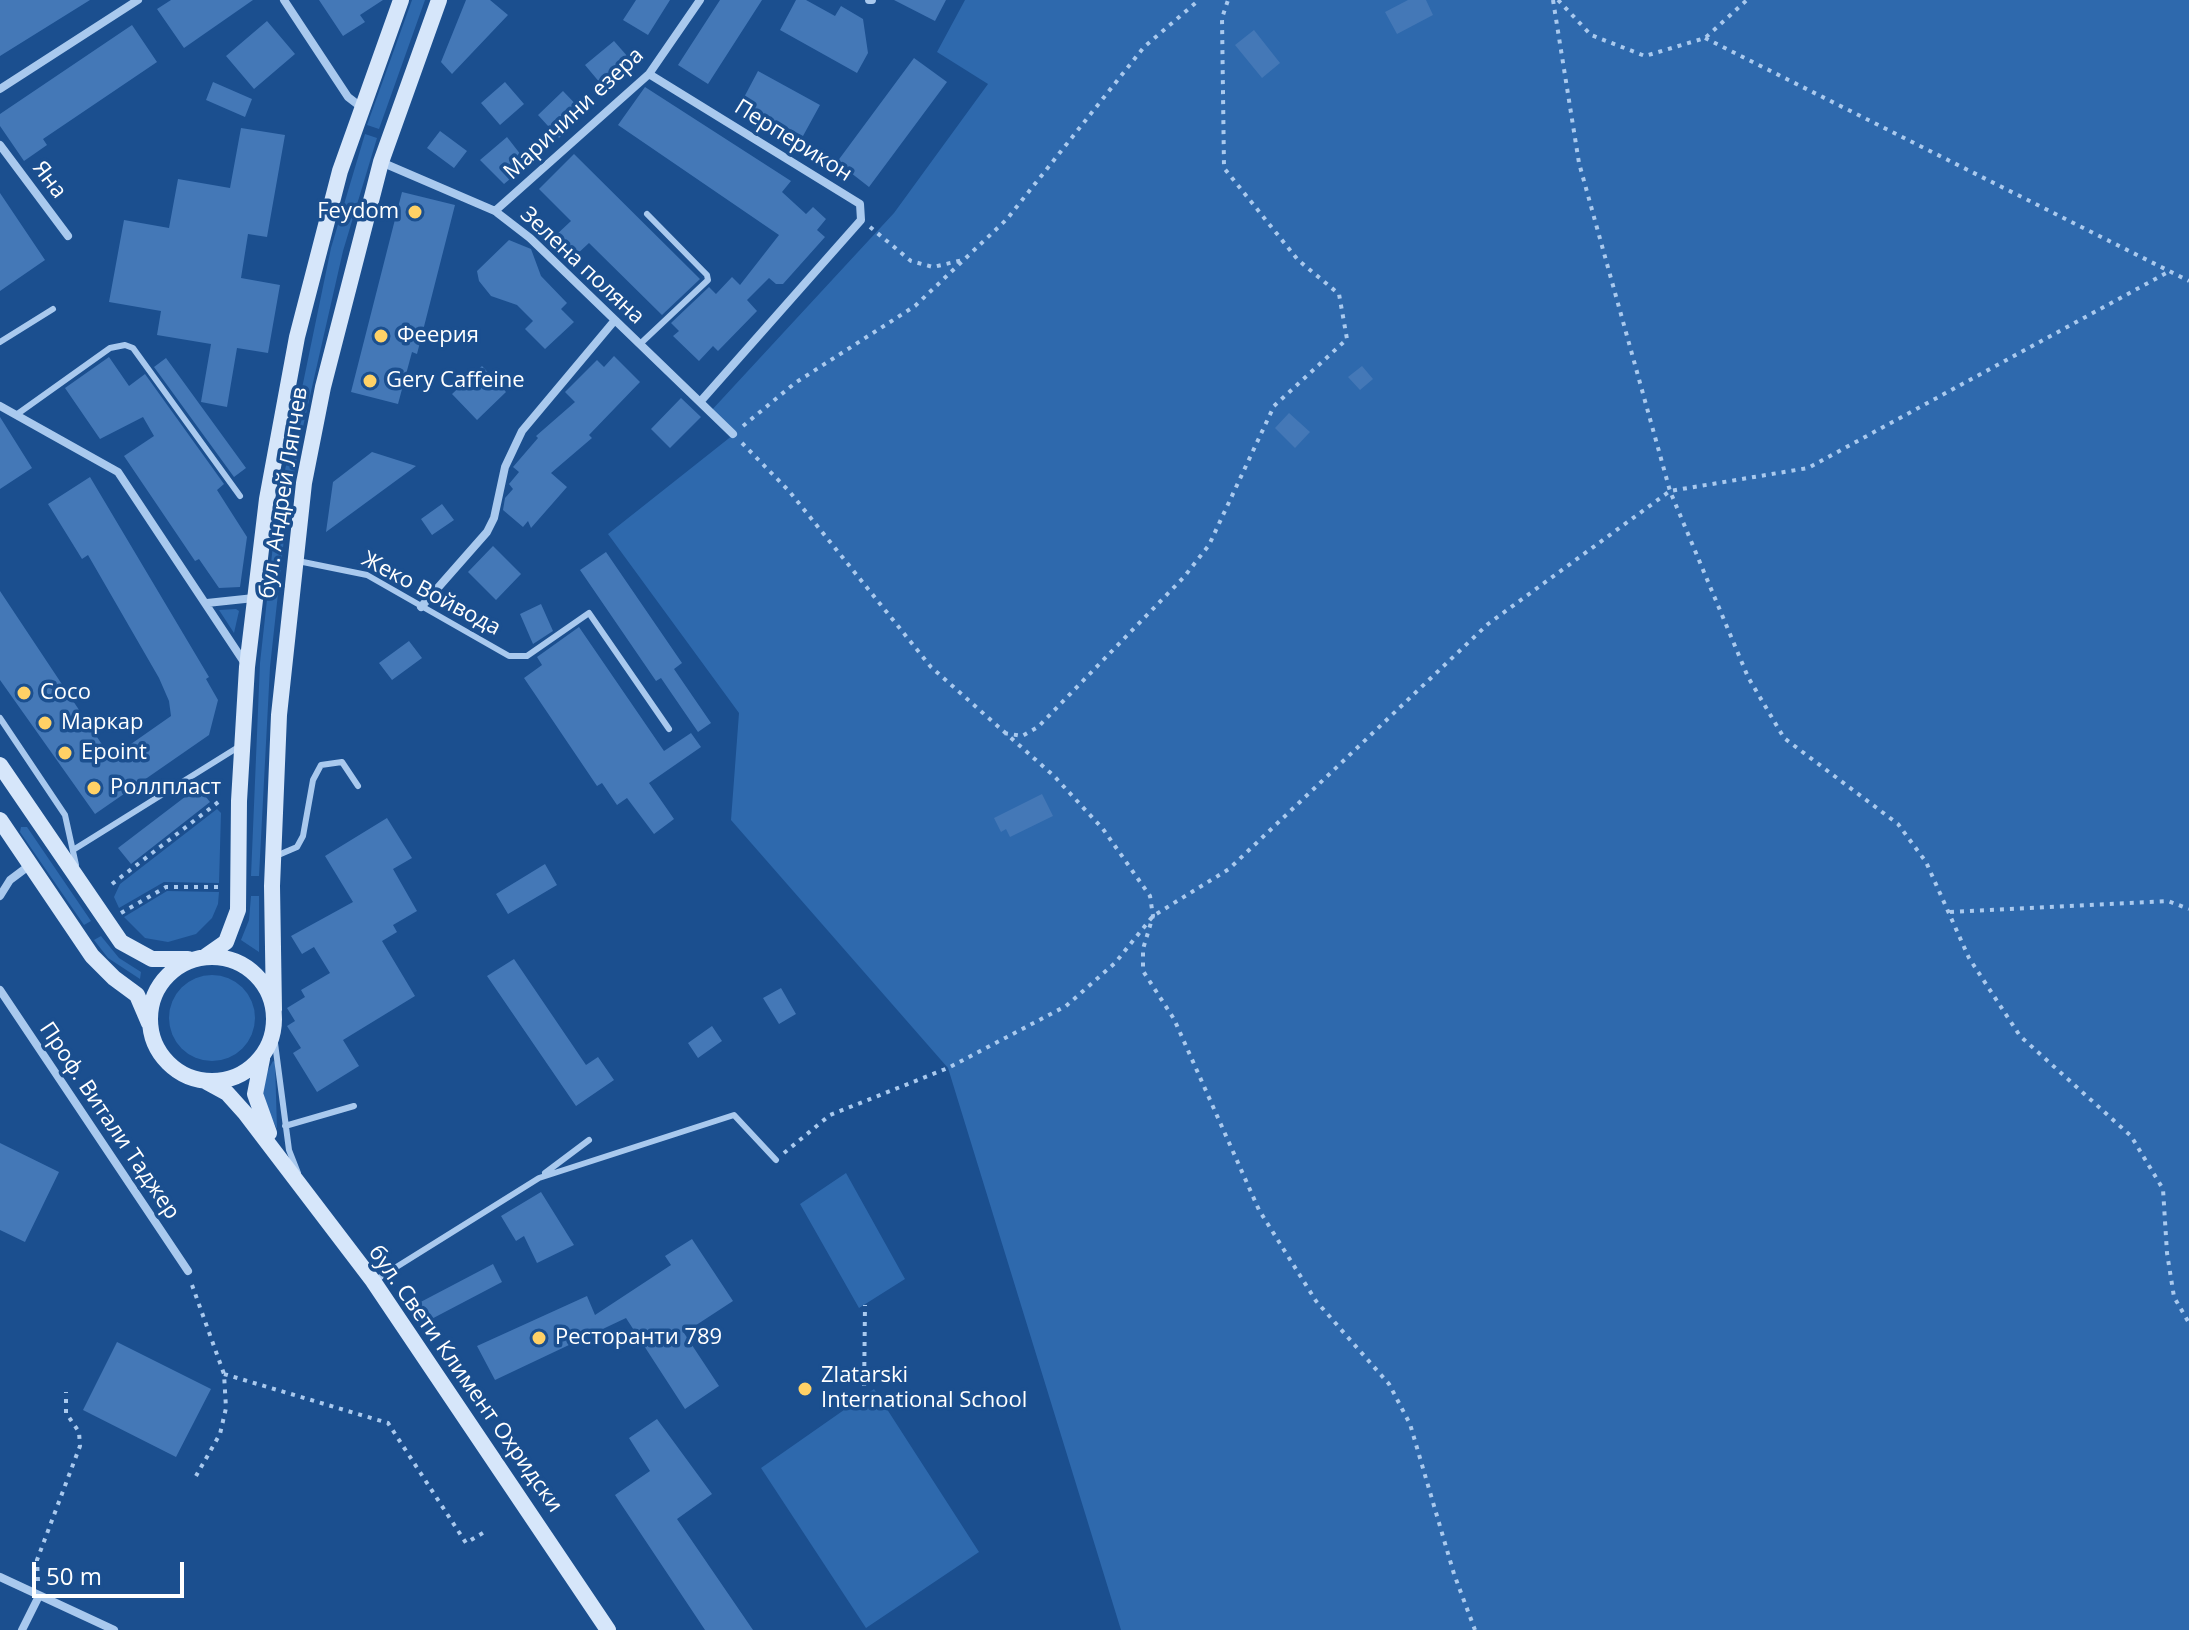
<!DOCTYPE html>
<meta charset="utf-8">
<style>
body{margin:0}
#map{position:relative;width:2189px;height:1630px;overflow:hidden;background:#1b4f8f;font-family:"Open Sans",sans-serif}
canvas{display:block}
.scale{position:absolute;left:32px;top:1562px;width:152px;height:36px;box-sizing:border-box;border:4px solid #fff;border-top:0;padding-left:10px;font-size:24px;line-height:28px;white-space:nowrap;color:#fff;-webkit-text-stroke:6px #1b4f8f;paint-order:stroke}
</style>
<div id="map">
<canvas width="2189" height="1630"></canvas>
<div class="scale">50 m</div>
</div>
<script>
const c = document.querySelector('canvas').getContext('2d');
c.lineJoin = 'round';
function paint(path, color) {
  c.fillStyle = color;
  c.fill(path, 'evenodd');
}
function shape(rows) {
  const path = new Path2D();
  for (const r of rows) {
    if (r.length === 3) {
      path.moveTo(r[0] + r[2], r[1]);
      path.arc(r[0], r[1], r[2], 0, 2 * Math.PI);
      continue;
    }
    path.moveTo(r[0], r[1]);
    for (let i = 2; i < r.length; i += 2) path.lineTo(r[i], r[i + 1]);
  }
  return path;
}
function strokePath(path, color, width, dash) {
  c.strokeStyle = color;
  c.lineWidth = width;
  c.lineCap = dash ? 'butt' : 'round';
  c.setLineDash(dash || []);
  c.stroke(path);
}
function drawText(font, color, halo, rows, align = 'center') {
  c.font = font + ' "Open Sans",sans-serif';
  c.lineWidth = 7;
  c.setLineDash([]);
  c.textBaseline = 'middle';
  c.strokeStyle = halo;
  c.fillStyle = color;
  for (const [text, x, y, turn = 0] of rows) {
    c.save();
    c.translate(x, y);
    c.rotate((+turn || 0) * Math.PI / 180);
    c.textAlign = isNaN(turn) ? turn : align;
    if (halo) c.strokeText(text, 0, 0);
    c.fillText(text, 0, 0);
    c.restore();
  }
}
paint(shape([
 [412,0,425,0,379,129,367,125],
 [965,0,2189,0,2189,1630,1121,1630,948,1068,731,820,739,713,608,534,733,435,710,412,894,213,988,84,937,52],
 [365,134,377,138,343,251,302,431,287,511,270,667,259,876,251,876,260,663,277,509,331,248],
 [236,609,239,611,234,633,219,610],
 [217,809,221,813,219,883,164,882,119,908,114,897,120,884],
 [21,827,27,827,91,921,84,925,20,832],
 [167,891,219,892,218,904,212,918,196,934,168,942,145,938,124,917],
 [251,896,259,896,259,952,241,940,249,920],
 [101,936,119,958,141,972,140,979,108,958,94,940],
 [212,1018,43],
 [273,1061,275,1062,277,1129,262,1098,267,1072],
 [846,1173,905,1279,859,1308,800,1204],
 [874,1389,979,1552,866,1628,761,1468]
]), '#2e69ad');
paint(shape([
 [0,0,90,0,0,56],
 [171,0,253,0,184,48,157,9],
 [319,0,383,0,360,15,365,22,343,36],
 [466,0,490,0,508,15,452,74,441,62],
 [636,0,670,0,648,35,623,20],
 [720,0,762,0,708,84,678,65],
 [796,0,806,0,835,16,841,6,863,19,868,53,857,73,780,30],
 [894,0,946,0,935,21],
 [1408,0,1426,0,1433,15,1397,34,1385,12],
 [267,21,295,54,254,89,226,56],
 [132,25,157,62,43,139,47,145,24,161,0,126,0,114],
 [1254,30,1280,63,1262,78,1235,45],
 [614,41,635,65,606,90,585,65],
 [914,58,947,82,869,187,837,162],
 [758,71,820,105,803,136,741,103],
 [213,82,252,99,245,117,206,100],
 [505,82,524,104,500,125,481,103],
 [645,87,791,181,782,192,806,214,813,207,826,219,817,230,825,237,783,284,776,284,769,278,747,300,757,311,718,351,713,346,699,361,673,336,679,331,671,323,709,287,716,294,732,277,740,285,779,235,618,125],
 [563,91,585,114,559,138,538,115],
 [241,128,285,135,267,237,248,234,241,278,280,285,268,353,237,348,227,407,201,402,211,344,157,335,161,311,109,302,124,220,169,228,178,179,230,188],
 [440,131,467,151,454,168,427,148],
 [507,137,528,164,504,184,480,160],
 [574,154,700,279,662,315,589,243,575,256,555,236,571,221,539,189],
 [402,192,455,205,417,354,412,352,398,404,351,392],
 [0,193,45,260,0,291],
 [509,240,531,249,541,276,567,303,561,309,574,322,545,349,525,329,533,321,517,305,491,296,479,281,477,271],
 [614,356,640,382,589,435,592,438,551,473,567,487,531,528,528,521,523,527,503,510,505,498,513,489,509,484,519,472,513,467,538,438,536,436,575,402,565,392,597,360,604,367],
 [109,357,129,386,145,374,224,484,217,490,247,537,240,587,219,588,199,559,195,561,124,456,154,436,143,417,100,439,65,388],
 [166,358,246,468,234,477,154,367],
 [482,366,506,392,477,420,452,394],
 [1362,366,1373,379,1360,390,1348,377],
 [681,398,701,417,670,448,651,429],
 [1289,413,1310,432,1295,448,1275,428],
 [0,417,32,468,0,489],
 [372,452,416,466,326,532,333,482],
 [90,477,209,677,206,679,218,700,209,735,95,814,0,680,0,591,111,758,171,716,169,701,159,678,88,555,82,559,48,504],
 [442,504,454,520,432,535,421,519],
 [493,546,521,574,496,600,468,572],
 [606,552,682,663,674,669,711,723,698,732,661,678,656,681,580,570],
 [541,604,553,631,533,644,520,614],
 [579,627,664,751,691,733,701,747,649,783,674,819,654,834,627,798,617,805,602,783,597,786,524,678,542,665,537,657],
 [409,641,422,658,392,680,379,663],
 [198,787,210,802,131,864,118,848],
 [1042,794,1053,816,1010,837,1006,829,1001,832,994,818],
 [387,818,412,858,393,869,417,911,393,925,397,932,382,941,415,996,343,1040,359,1066,317,1092,293,1053,301,1048,287,1026,295,1021,287,1008,305,997,301,990,330,973,314,947,302,954,291,936,353,902,325,856],
 [545,864,557,885,508,914,496,894],
 [514,959,586,1065,598,1057,614,1080,576,1106,487,976],
 [781,988,796,1014,779,1024,763,998],
 [712,1026,722,1041,698,1058,688,1043],
 [0,1143,59,1172,25,1242,0,1230],
 [541,1192,574,1245,537,1263,524,1236,516,1241,501,1216],
 [692,1239,733,1301,684,1333,719,1386,685,1409,626,1318,495,1380,477,1346,587,1296,595,1315,671,1265,665,1256],
 [493,1264,502,1282,422,1324,413,1306],
 [117,1342,211,1389,176,1457,83,1410],
 [657,1419,712,1494,677,1519,753,1630,705,1630,615,1495,650,1471,629,1438]
]), '#4478b7');
strokePath(shape([
 [1553,0,1579,163,1670,491,1748,677,1784,738,1898,824,1926,862,1969,958,2020,1036,2131,1136,2163,1189,2167,1253,2174,1297,2189,1323],
 [1558,0,1591,35,1645,56,1705,38,1747,0],
 [1705,38,2189,281],
 [870,227,911,261,933,267,963,260],
 [743,426,795,383,915,306,1007,219,1144,47,1199,0],
 [742,443,789,491,931,667,1054,776,1103,829,1150,896,1153,916,1143,949,1143,971,1174,1019,1259,1210,1316,1301,1389,1384,1410,1424,1454,1574,1475,1630],
 [1004,733,1022,736,1038,727,1184,577,1209,545,1274,406,1347,339,1339,294,1298,260,1224,168,1222,18,1228,0],
 [112,884,221,800],
 [1950,912,2168,901,2189,909],
 [121,913,166,887,222,887],
 [784,1153,830,1115,948,1068,1066,1006,1115,963,1153,916,1229,869,1488,624,1670,491,1808,468,2170,271],
 [192,1285,224,1374,226,1408,220,1434,196,1476],
 [224,1374,388,1423,466,1543,486,1531],
 [864,1396,865,1305],
 [38,1581,37,1560,80,1446,79,1432,66,1413,66,1392]
]), '#a9c9ee', 4, [4, 6]);
strokePath(shape([
 [0,342,53,309],
 [640,344,708,280,707,275,647,214],
 [16,415,110,348,125,345,133,348,240,496],
 [298,561,367,575,509,656,527,656,589,613,669,729],
 [0,718,65,815,76,865],
 [73,850,240,746],
 [276,856,297,847,303,836,313,780,321,765,342,762,358,786],
 [273,1028,289,1150,298,1173],
 [285,1126,354,1106],
 [545,1173,589,1140],
 [374,1281,539,1178,734,1115,776,1160]
]), '#a9c9ee', 6);
strokePath(shape([
 [284,0,348,97,361,107],
 [869,0,872,0],
 [649,74,860,204,861,220,700,402],
 [0,89,138,0],
 [0,145,68,236],
 [381,162,495,211,530,238,733,434],
 [495,211,649,74,700,0],
 [0,406,118,472,244,662],
 [207,603,254,598],
 [421,607,487,532,494,518,505,467,522,431,615,320],
 [0,896,10,880,30,865],
 [0,990,188,1271],
 [0,1577,114,1630],
 [22,1630,39,1596]
]), '#a9c9ee', 8);
strokePath(shape([
 [0,765,121,942,152,959,188,959],
 [0,820,92,956,114,978,137,995,149,1023],
 [206,956,226,942,238,910,239,801,247,667,267,499,297,337,340,171,401,0],
 [212,1019,62],
 [274,1010,272,886,279,715,304,483,323,387,381,162,439,0],
 [262,1059,255,1094,269,1133],
 [205,1081,227,1093,245,1113,373,1281,608,1630]
]), '#d6e6fa', 16);
for (const [x, y, r, color] of [
 [415,212,8,"#ffd166"],
 [381,336,8,"#ffd166"],
 [370,381,8,"#ffd166"],
 [24,693,8,"#ffd166"],
 [45,723,8,"#ffd166"],
 [65,753,8,"#ffd166"],
 [94,788,8,"#ffd166"],
 [539,1338,8,"#ffd166"],
 [805,1389,8,"#ffd166"]
]) {
  const dot = new Path2D();
  dot.arc(x, y, r, 0, 2 * Math.PI);
  c.fillStyle = color;
  c.fill(dot);
  strokePath(dot, '#1b4f8f', 3);
}
drawText('22px', '#fff', '#1b4f8f', [
 ["Маричини езера",574,114,-43],
 ["Перперикон",793,141,32],
 ["Яна",49,180,53],
 ["Зелена поляна",582,266,43],
 ["бул. Андрей Ляпчев",284,493,-81],
 ["Жеко Войвода",431,594,28],
 ["Проф. Витали Таджер",109,1121,56],
 ["бул. Свети Климент Охридски",465,1379,55]
]);
drawText('22px', '#fff', '#1b4f8f', [
 ["Feydom",399,212,"right"],
 ["Феерия",397,336],
 ["Gery Caffeine",386,381],
 ["Coco",40,693],
 ["Маркар",61,723],
 ["Epoint",81,753],
 ["Роллпласт",110,788],
 ["Ресторанти 789",555,1338],
 ["Zlatarski",821,1376],
 ["International School",821,1401]
], 'left');
</script>
